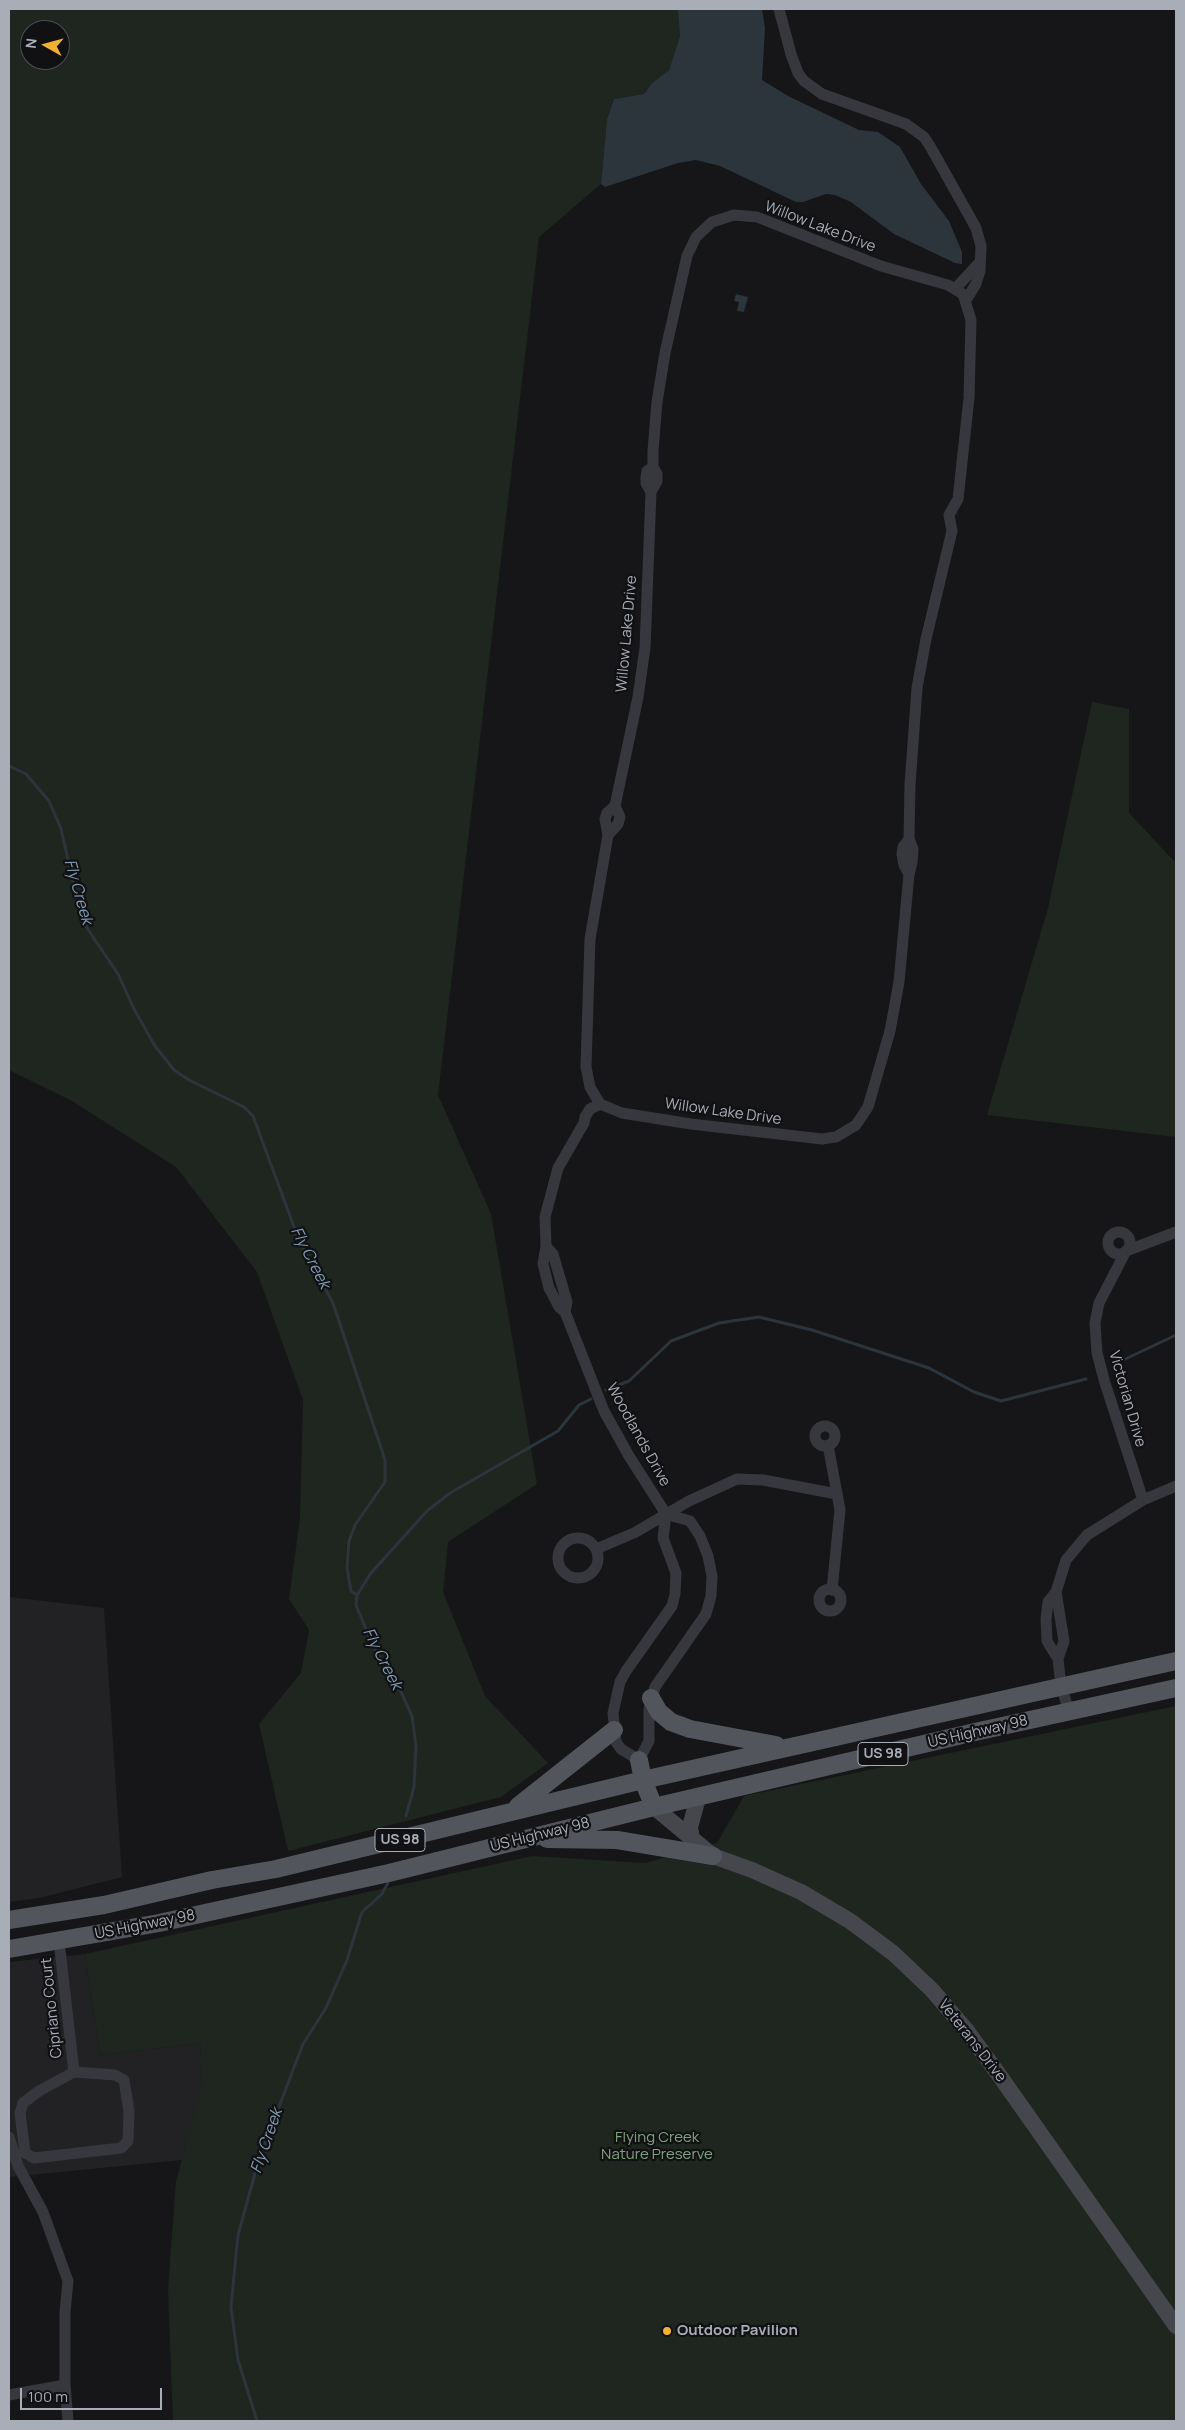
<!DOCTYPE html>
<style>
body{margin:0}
#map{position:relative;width:1185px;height:2430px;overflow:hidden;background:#161618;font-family:Manrope,sans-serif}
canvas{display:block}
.frame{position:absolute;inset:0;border:10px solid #a8adb8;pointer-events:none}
.north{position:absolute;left:20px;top:20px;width:50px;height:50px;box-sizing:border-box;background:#111113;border:1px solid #4d4f55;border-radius:50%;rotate:277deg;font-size:14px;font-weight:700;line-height:20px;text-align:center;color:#a8adb8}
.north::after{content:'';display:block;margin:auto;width:18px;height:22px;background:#f2b134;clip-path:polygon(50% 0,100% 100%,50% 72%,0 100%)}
.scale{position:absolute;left:20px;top:2388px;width:142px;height:22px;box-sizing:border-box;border:2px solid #a8adb8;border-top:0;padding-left:6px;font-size:15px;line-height:18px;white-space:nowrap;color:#a8adb8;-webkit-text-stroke:4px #111113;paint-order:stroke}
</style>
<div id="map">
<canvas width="1185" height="2430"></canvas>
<div class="frame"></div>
<div class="north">N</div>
<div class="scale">100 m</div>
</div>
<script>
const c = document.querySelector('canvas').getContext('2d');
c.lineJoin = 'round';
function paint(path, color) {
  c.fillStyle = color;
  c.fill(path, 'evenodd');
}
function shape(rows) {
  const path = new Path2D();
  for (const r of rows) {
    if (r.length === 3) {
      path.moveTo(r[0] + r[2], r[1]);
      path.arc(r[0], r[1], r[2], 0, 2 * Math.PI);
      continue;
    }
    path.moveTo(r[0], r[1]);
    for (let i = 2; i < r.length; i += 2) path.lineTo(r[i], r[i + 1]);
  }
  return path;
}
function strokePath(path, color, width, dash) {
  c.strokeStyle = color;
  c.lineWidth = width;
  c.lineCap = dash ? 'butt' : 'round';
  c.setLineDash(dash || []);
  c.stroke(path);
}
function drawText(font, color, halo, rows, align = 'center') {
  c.font = font + ' Manrope,sans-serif';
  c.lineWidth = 4.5;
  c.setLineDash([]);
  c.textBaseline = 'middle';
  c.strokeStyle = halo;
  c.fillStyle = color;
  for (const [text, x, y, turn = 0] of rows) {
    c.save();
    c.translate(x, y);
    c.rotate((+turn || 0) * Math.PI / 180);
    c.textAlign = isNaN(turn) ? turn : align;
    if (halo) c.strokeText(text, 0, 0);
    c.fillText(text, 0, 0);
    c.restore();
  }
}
paint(shape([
 [9,1597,104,1608,122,1877,39,1898,9,1902],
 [85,1954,100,2055,200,2043,203,2085,182,2160,9,2177,9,1962]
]), '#222225');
paint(shape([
 [9,9,679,10,680,36,669,70,652,83,644,94,614,99,607,119,601,184,539,237,438,1095,491,1214,537,1484,448,1542,443,1592,485,1696,548,1763,501,1797,288,1851,259,1724,301,1673,309,1630,289,1599,300,1518,303,1400,257,1272,176,1167,72,1101,9,1070],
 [30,30,60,30,60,60,30,60],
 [1092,702,1129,709,1129,813,1173,860,1176,861,1176,1137,987,1115,1048,908],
 [1176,1706,1176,2421,173,2421,168,2289,176,2181,202,2085,200,2043,100,2055,85,1954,532,1856,645,1863,717,1843,744,1796]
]), '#1e261f');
paint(shape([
 [678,9,762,9,765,28,762,80,788,96,859,130,878,132,900,147,921,184,949,221,962,252,962,264,955,263,894,234,851,202,835,195,826,194,803,202,796,202,720,166,696,160,678,163,605,187,601,184,607,119,614,99,644,94,652,83,669,70,680,36],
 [736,294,748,297,744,312,737,311,739,302,734,301]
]), '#2c353c');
strokePath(shape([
 [9,766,26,774,49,801,61,829,77,899,87,928,118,974,134,1009,155,1046,174,1070,189,1080,244,1107,253,1116,300,1243,333,1303,385,1460,385,1482,355,1525,349,1541,347,1568,351,1591,357,1595,356,1605,373,1646,401,1692,412,1716,416,1746,414,1787,406,1816],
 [1117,1363,1176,1335],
 [606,1390,629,1381,671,1341,719,1323,759,1317,812,1330,929,1368,974,1392,1001,1401,1086,1379],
 [357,1595,371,1573,427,1511,450,1493,558,1431,579,1405,591,1399],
 [257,2421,238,2360,231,2307,238,2235,259,2159,303,2044,326,2008,347,1960,362,1912,381,1895,388,1883]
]), '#2c353c', 3);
strokePath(shape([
 [779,9,791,54,798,73,804,81,822,94,906,124,924,137,930,146,976,228,981,246,980,271,976,284,966,300],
 [734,215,757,217,881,266,948,285,963,294,971,320,969,398,958,499,949,515,952,531,926,639,917,688,910,785,909,839,913,849,912,863,909,874,899,982,890,1031,868,1107,856,1125,836,1137,822,1139,691,1124,622,1113,600,1104,590,1087,586,1067,590,939,608,835,618,824,620,817,615,806,638,697,645,648,651,492,657,481,657,474,653,467,653,451,657,402,665,353,687,256,696,237,712,222,734,215],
 [955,289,979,263],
 [651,492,646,483,646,477,647,471,653,467],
 [608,835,605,819,607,813,615,806],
 [909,874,904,865,902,854,903,847,909,839],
 [600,1104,590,1109,585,1117,584,1123,558,1168,545,1217,546,1246,543,1264,549,1288,559,1307,565,1312,604,1411,629,1456,666,1514,663,1538,676,1573,675,1594,672,1606,626,1671,620,1682,613,1713,616,1742,621,1749,639,1760,649,1741,649,1709,655,1687,706,1614,711,1596,712,1576,708,1556,700,1536,690,1521,666,1514],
 [1119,1243,11],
 [546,1246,553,1254,567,1302,565,1312],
 [825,1436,10],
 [828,1445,840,1510,832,1590],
 [1143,1500,1105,1383,1097,1353,1095,1323,1099,1303,1126,1251,1176,1232],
 [578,1558,20],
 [596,1549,634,1533,689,1501,737,1479,763,1480,837,1494],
 [830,1600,11],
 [1056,1592,1064,1641,1058,1659,1061,1686,1069,1711],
 [1058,1659,1047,1641,1046,1619,1048,1602,1056,1592,1066,1560,1087,1535,1143,1500,1176,1486],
 [59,1941,74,2072],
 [74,2072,115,2075,124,2080,129,2111,128,2141,121,2148,34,2158,25,2153,20,2113,23,2103,39,2091,74,2072],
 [9,2137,18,2166,43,2212,68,2281,65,2312,65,2385,68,2421],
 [9,2395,65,2385]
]), '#37383d', 11);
strokePath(shape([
 [654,1807,713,1856,752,1870,801,1892,850,1921,893,1953,932,1990,967,2031,997,2072,1176,2326],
 [692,1840,690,1827,698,1798]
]), '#45474d', 16);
strokePath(shape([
 [651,1698,659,1712,671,1722,690,1729,776,1745],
 [639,1760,643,1780,654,1807],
 [518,1806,614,1730],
 [547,1839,617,1840,713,1856],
 [9,1920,104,1905,212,1880,276,1869,643,1780,1176,1661],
 [9,1949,159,1923,389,1873,654,1807,975,1732,1176,1688]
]), '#53555c', 18);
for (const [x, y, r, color] of [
 [667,2331,5,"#f2b134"]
]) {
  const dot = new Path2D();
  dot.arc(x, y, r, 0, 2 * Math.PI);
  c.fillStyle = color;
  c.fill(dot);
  strokePath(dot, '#111113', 2);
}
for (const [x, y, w] of [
 [883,1754,50],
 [400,1840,50]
]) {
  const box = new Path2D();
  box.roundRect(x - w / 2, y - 11.5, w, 23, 4);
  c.fillStyle = '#111113';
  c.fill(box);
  strokePath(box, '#a8adb8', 1);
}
drawText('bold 14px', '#a8adb8', null, [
 ["US 98",883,1754],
 ["US 98",400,1840]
]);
drawText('15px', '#a8adb8', '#111113', [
 ["Willow Lake Drive",820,227,21],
 ["Willow Lake Drive",627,634,-85],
 ["Willow Lake Drive",723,1112,8],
 ["Victorian Drive",1127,1399,74],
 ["Woodlands Drive",638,1435,61],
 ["US Highway 98",978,1732,-13],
 ["US Highway 98",540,1835,-14],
 ["US Highway 98",145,1925,-11],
 ["Cipriano Court",52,2008,-96],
 ["Veterans Drive",972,2041,52]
]);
drawText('15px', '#7fa381', '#111113', [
 ["Flying Creek",657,2138],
 ["Nature Preserve",657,2155]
]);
drawText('bold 15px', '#a8adb8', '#111113', [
 ["Outdoor Pavilion",677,2331]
], 'left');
drawText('italic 16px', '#7f9bb3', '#111113', [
 ["Fly Creek",78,892,74],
 ["Fly Creek",310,1258,63],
 ["Fly Creek",382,1659,63],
 ["Fly Creek",267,2141,-71]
]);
</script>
